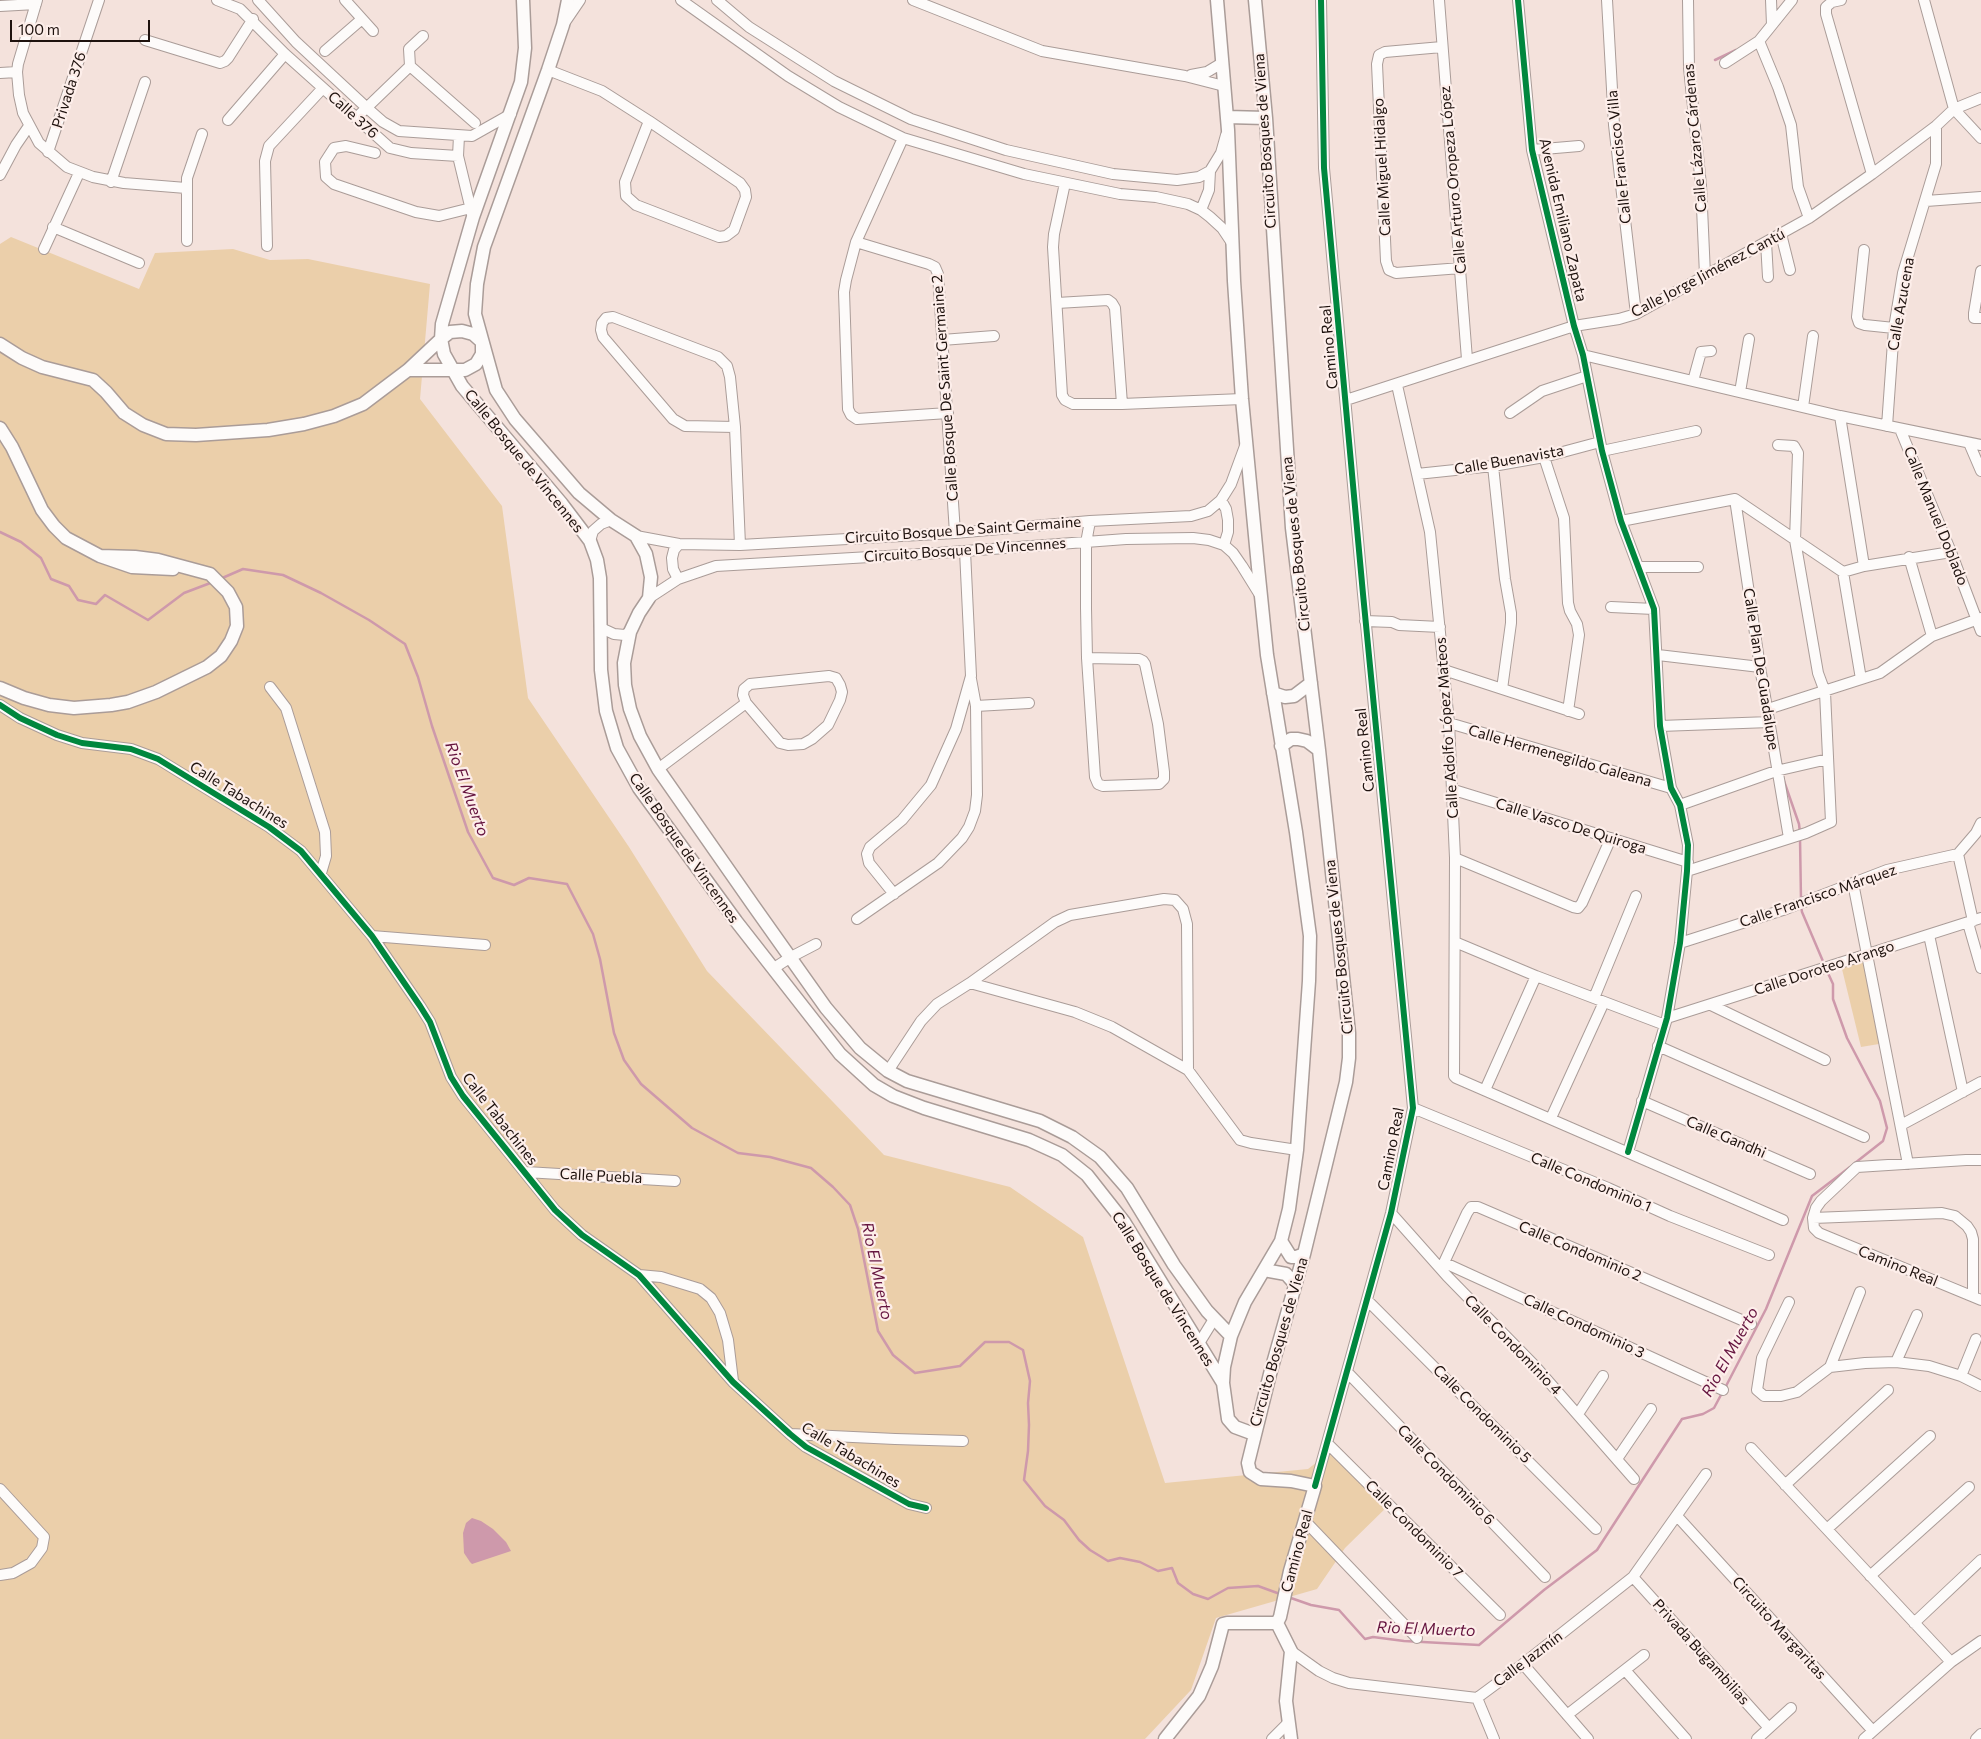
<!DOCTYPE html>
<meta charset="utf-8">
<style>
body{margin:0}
#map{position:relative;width:1981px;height:1739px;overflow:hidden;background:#f4e2dc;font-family:Commissioner,sans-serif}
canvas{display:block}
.scale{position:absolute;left:10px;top:20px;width:140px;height:22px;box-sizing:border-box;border:2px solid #1e120e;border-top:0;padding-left:6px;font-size:15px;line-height:18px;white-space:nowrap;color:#1e120e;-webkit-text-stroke:4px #fdeeea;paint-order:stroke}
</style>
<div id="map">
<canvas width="1981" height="1739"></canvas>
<div class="scale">100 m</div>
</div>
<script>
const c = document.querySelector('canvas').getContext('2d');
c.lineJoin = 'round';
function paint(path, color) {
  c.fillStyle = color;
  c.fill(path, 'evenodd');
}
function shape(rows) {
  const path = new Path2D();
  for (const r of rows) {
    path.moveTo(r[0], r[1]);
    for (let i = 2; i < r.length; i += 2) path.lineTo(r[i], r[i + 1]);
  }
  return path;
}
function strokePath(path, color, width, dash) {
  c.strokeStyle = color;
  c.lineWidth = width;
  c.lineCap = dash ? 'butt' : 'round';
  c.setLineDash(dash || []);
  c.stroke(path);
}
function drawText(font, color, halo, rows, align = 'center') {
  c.font = font + ' Commissioner,sans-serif';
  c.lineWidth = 4.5;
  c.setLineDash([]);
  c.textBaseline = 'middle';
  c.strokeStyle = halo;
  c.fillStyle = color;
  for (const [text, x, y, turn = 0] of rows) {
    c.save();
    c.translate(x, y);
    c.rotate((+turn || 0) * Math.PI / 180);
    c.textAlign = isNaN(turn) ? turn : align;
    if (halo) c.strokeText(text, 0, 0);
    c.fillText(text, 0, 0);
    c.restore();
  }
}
paint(shape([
 [11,237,139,289,155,253,233,249,270,260,308,259,430,284,420,399,502,506,528,698,629,847,707,971,884,1155,1010,1187,1083,1237,1165,1483,1308,1469,1338,1446,1393,1501,1345,1548,1317,1589,1216,1618,1191,1690,1145,1739,0,1739,0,244],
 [1865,956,1885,1043,1861,1047,1841,965]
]), '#ebcfaa');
paint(shape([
 [472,1518,481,1521,493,1529,506,1542,511,1551,472,1564,470,1562,464,1553,463,1533,466,1523]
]), '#ce99ab');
strokePath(shape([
 [1715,60,1736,50],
 [0,532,21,542,41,558,51,579,69,586,78,600,96,604,105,595,148,620,184,593,213,582],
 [220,579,243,569,283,575,321,593,369,620,405,644,418,677,432,726,468,832,493,878,514,885,529,878,567,884,593,934,600,959,614,1033,624,1060,641,1084,692,1128,738,1153,770,1157,811,1168,833,1187,850,1205,858,1229,878,1331,893,1355,915,1373,960,1366,985,1342,1009,1342,1023,1350,1030,1381,1028,1403,1029,1425,1028,1451,1024,1480,1045,1506,1064,1520,1079,1540,1090,1550,1108,1561,1120,1558,1140,1562,1158,1571,1172,1568,1178,1583,1193,1594,1208,1599,1228,1588,1258,1586,1280,1594],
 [1784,781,1799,824,1800,833],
 [1800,838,1801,900],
 [1801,906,1802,912,1825,966],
 [1827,971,1833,984,1833,999,1847,1038,1880,1101,1887,1128,1883,1141,1855,1163],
 [1725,1388,1766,1309,1812,1196,1850,1167],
 [1288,1597,1311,1605,1339,1610,1365,1639,1373,1637,1404,1641,1479,1645,1544,1590,1597,1550,1682,1419,1703,1414,1714,1408,1722,1393]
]), '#ce99ab', 2.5);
const minor = shape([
 [37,0,18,64,17,72,19,95,23,113,39,143,67,167,93,177,124,183,186,188],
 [217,0,240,9,285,54,390,148,411,153,458,156],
 [258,0,296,42,367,108,383,122,399,131,472,136,511,114],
 [345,0,373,31],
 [681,0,788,76,839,107,903,138,1024,174,1120,194,1156,197,1188,204,1201,210,1210,217,1222,228,1232,243],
 [717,0,749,27,834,81,911,119,1006,150,1113,174,1177,180,1199,177,1210,171,1221,153,1226,135],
 [913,0,1042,51,1185,76,1224,86],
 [1439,0,1467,359],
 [1518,0,1532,150,1574,326,1583,355,1602,451,1621,521,1654,609,1660,726,1671,788,1680,805,1688,845,1687,871,1680,943,1667,1018,1628,1152],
 [1607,0,1614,125,1636,314],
 [1688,0,1689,68,1701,185,1705,275],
 [1771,0,1772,25],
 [1841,0,1832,2,1826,7,1826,14,1872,174],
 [1924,0,1954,109,1981,138],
 [0,6,36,4],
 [565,22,580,0],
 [423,36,409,49,410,66,475,123],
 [145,40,220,63,225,61,228,58,253,19],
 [1759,41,1778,87,1791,125,1798,187,1809,218],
 [1442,47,1385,52,1379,55,1377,64,1386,261,1389,270,1396,273,1461,268],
 [325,51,362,19],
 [1725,63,1759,41,1792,0],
 [548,70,602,91,649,121,740,183,745,190,746,197,734,230,726,236,719,237,636,205,626,196,625,182,649,121],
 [0,73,17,72],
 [1191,75,1207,72,1222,63],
 [356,118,410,66],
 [228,120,285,54],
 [459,136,458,156,472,214],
 [903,138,856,242,846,280,844,292,848,409,851,415,857,419,948,413],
 [1532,150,1579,146],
 [48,152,99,0],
 [375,153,346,146,334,148,325,162,326,177,334,184,416,212,439,216,471,208],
 [0,175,16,145,29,126],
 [111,182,145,82],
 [1065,183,1054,234,1053,247,1062,395,1065,400,1073,404,1122,404,1242,399],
 [1926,201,1981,197],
 [1201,210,1209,190,1210,171],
 [53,227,139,263],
 [1781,234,1790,270],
 [187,241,187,178,202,134],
 [856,242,929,264,935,267,938,274,955,533],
 [1766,242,1768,277],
 [267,246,265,161,269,146,323,88],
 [44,249,79,173],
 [1864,250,1857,317,1859,323,1865,325,1894,328],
 [1981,271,1974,313,1974,318,1981,318],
 [1057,303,1108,300,1112,303,1115,308,1122,404],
 [942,340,994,336],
 [1583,355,1840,416,1981,445],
 [1693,381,1701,352,1711,351],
 [1397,385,1430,532,1449,723,1455,858,1454,1076,1456,1078,1783,1220],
 [1740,392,1749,339],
 [1346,400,1574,326,1619,319,1636,314,1809,218,1872,174,1936,126,1954,109,1981,98],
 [1803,407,1813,336],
 [1510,413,1542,391,1587,376],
 [1840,416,1864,566],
 [1887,426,1894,328,1903,273,1936,164,1936,126],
 [735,427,685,426,673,419,603,337,601,330,602,323,606,318,613,317,718,357,727,366,730,377,735,427,740,545],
 [1900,429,1951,552,1981,631],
 [1969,443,1981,471],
 [1602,451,1696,431],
 [1544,457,1564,518,1568,603,1570,611,1577,624,1579,635,1568,711],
 [1493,466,1505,579,1511,613,1511,623,1502,689],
 [1417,474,1493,466,1544,457,1600,442],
 [1735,499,1760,667,1789,838],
 [1221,500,1226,509,1228,520,1228,532,1224,545],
 [1621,521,1735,499,1843,572,1864,566,1951,552],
 [636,536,679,544,740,545,955,533,1090,521,1191,516,1208,511,1221,500,1231,484,1245,446],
 [590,541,593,531,601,524,611,520],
 [1909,557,1932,636],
 [1638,567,1698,567],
 [1843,572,1861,679],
 [678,579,673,569,672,558,674,550,679,544],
 [649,598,678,579,716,566,938,553,1126,539,1193,538,1209,540,1224,545,1233,553,1242,566,1260,595],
 [1611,607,1654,609],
 [1365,621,1392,622,1399,625,1440,627],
 [601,628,614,634,625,635,630,632],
 [1658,655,1760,667],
 [1087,658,1139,659,1143,661,1145,664,1158,724,1164,772,1164,779,1159,784,1103,786,1098,784,1095,777,1087,658,1086,608,1086,543,1090,521],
 [1444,670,1579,714],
 [829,676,836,678,840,685,842,692,840,700,828,725,812,739,803,744,788,745,780,743,746,703,743,695,744,689,750,684,829,676],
 [270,687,286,708,325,832,326,856,321,873],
 [0,705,20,718,57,735,82,743,131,749,158,759,269,827,301,851,372,936,420,1006,430,1022,451,1077,463,1096,555,1210,582,1235,639,1275,733,1382,790,1434,806,1447,909,1504,926,1508],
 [976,706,1029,703],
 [1768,709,1880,673,1932,636,1981,618],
 [1449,723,1671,788],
 [1660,726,1770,722],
 [658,769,746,703],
 [1454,790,1688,862],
 [1680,805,1776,771,1828,759],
 [1958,854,1973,921],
 [1958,854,1976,833,1981,823],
 [1455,858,1573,907,1578,908,1582,903,1611,838],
 [1687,871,1806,833,1831,822,1825,692,1818,673,1795,540,1798,453,1794,446,1778,445],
 [1853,883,1908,1164],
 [894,894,869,863,867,854,870,847,902,820,931,785,956,729,971,676,965,551],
 [857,919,938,863,962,838,969,827,975,811,977,795,976,706,971,679],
 [1968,923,1981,968],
 [1929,935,1963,1092],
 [372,936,485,945],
 [1455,942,1536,976,1665,1025],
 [1680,943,1786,909,1887,870,1958,854],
 [774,968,791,957,816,944],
 [970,983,1055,922,1070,915,1164,899,1175,900,1183,909,1187,924,1188,1070],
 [1594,998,1636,896],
 [1711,1005,1825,1060],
 [1667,1018,1981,918],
 [1658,1046,1864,1137],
 [888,1071,921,1021,937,1004,970,983,1075,1012,1112,1027,1188,1070,1240,1140,1251,1143,1297,1150],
 [1485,1090,1536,976],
 [1642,1101,1810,1174],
 [1413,1108,1608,1188,1670,1216,1769,1255],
 [1551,1118,1604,1002],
 [1901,1125,1981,1082],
 [1981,1160,1966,1160,1857,1167,1821,1201,1816,1208,1813,1218,1814,1228,1819,1233,1981,1300],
 [526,1172,675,1181],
 [1391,1213,1447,1276,1535,1366,1634,1479],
 [1813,1218,1942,1213,1955,1216,1967,1226,1971,1232,1973,1239,1973,1296],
 [1445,1263,1723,1390],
 [1441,1269,1467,1213,1471,1207,1478,1207,1751,1324],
 [639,1275,661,1277,700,1289,711,1298,720,1313,728,1340,733,1381],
 [1367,1300,1596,1529],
 [1789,1302,1762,1358,1757,1390,1764,1396,1781,1396,1797,1392,1830,1367,1860,1292],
 [1198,1345,1214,1319],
 [1896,1362,1917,1315],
 [1830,1367,1865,1363,1896,1362,1929,1366,1961,1376,1981,1386],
 [1348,1373,1545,1577],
 [1961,1376,1976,1339],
 [1578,1414,1603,1376],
 [790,1434,895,1439,963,1441],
 [1327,1443,1500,1615],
 [1751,1448,1951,1662],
 [1617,1459,1651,1409],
 [1785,1485,1888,1390],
 [1315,1486,1391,1213,1413,1108,1363,594,1324,168,1321,0],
 [0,1489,44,1537,42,1548,31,1563,13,1573,0,1575],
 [1677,1516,1873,1731],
 [1305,1521,1417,1638],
 [1827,1529,1930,1436],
 [1870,1576,1969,1487],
 [1633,1577,1769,1728],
 [1914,1623,1981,1560],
 [1291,1651,1319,1671,1333,1678,1349,1683,1477,1698,1523,1664,1633,1577,1706,1474],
 [1523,1664,1588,1739],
 [1625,1670,1686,1739],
 [1477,1698,1494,1739],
 [1567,1715,1644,1655],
 [1272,1739,1288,1723],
 [1757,1739,1791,1708],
 [1864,1739,1951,1662,1981,1641],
 [1976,1739,1981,1734]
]);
const major = shape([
 [523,0,525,48,521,82,473,217,442,324,441,339,444,354,462,386,562,504,590,541,597,560,600,578,601,670,606,711,617,748,639,788,736,921,840,1054,874,1085,893,1096,924,1108,1029,1140,1062,1155,1087,1175,1124,1222,1223,1383],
 [568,0,563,25,548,70,484,247,477,284,475,314,496,390,515,419,579,493,611,520,636,536,646,554,651,577,649,598,639,613,630,632,624,663,625,685,630,709,640,736,658,769,753,905,826,1008,860,1048,888,1071,907,1081,1040,1121,1072,1137,1100,1157,1127,1188,1174,1265,1207,1311,1231,1336],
 [1217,0,1228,130,1234,281,1242,399,1258,567,1267,655,1296,832,1310,936,1309,981,1297,1150,1289,1209,1281,1241,1245,1302,1231,1336,1224,1367,1223,1383,1228,1419,1235,1427,1254,1434],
 [1227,117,1266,118],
 [0,344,22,358,42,367,93,380,106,392,124,413,143,425,166,434,196,435,268,430,304,424,334,416,363,404,408,370,441,339,450,332,462,331,473,334,482,342,482,354,476,364,465,370,408,370],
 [0,428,12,447,42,510,54,526,66,538,100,556,132,567,173,569],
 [0,688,24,698,49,705,74,708,111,705,128,702,156,692,207,667,221,656,231,641,237,626,236,607,228,592,210,574,158,560,135,557,100,556],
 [1273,693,1285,697,1294,696,1311,683],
 [1281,746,1291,739,1298,739,1307,741,1319,750],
 [1281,1241,1291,1257,1296,1257,1304,1254],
 [1264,1270,1286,1274,1295,1284],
 [1277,1623,1291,1651,1286,1701,1291,1739],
 [1165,1739,1199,1696,1212,1666,1223,1624,1227,1623,1277,1623,1280,1617,1290,1571,1315,1486,1291,1481,1261,1479,1250,1472,1248,1463,1270,1374,1304,1254,1346,1082,1349,1058,1349,1033,1319,750,1292,528,1266,118,1255,0]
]);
strokePath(minor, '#aa9c98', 12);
strokePath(major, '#aa9c98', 15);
strokePath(minor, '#fdfbfa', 10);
strokePath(major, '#fdfbfa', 12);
strokePath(shape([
 [1518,0,1532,150,1574,326,1583,355,1602,451,1621,521,1654,609,1660,726,1671,788,1680,805,1688,845,1687,871,1680,943,1667,1018,1628,1152],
 [0,705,20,718,57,735,82,743,131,749,158,759,269,827,301,851,372,936,420,1006,430,1022,451,1077,463,1096,555,1210,582,1235,639,1275,733,1382,790,1434,806,1447,909,1504,926,1508],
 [1315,1486,1391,1213,1413,1108,1363,594,1324,168,1321,0]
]), '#00873e', 6);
drawText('15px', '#1e120e', '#fdeeea', [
 ["Privada 376",69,90,-72],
 ["Calle 376",353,115,42],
 ["Calle Lázaro Cárdenas",1695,138,-95],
 ["Circuito Bosques de Viena",1265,141,-94],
 ["Calle Francisco Villa",1619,157,-96],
 ["Calle Miguel Hidalgo",1382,167,-93],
 ["Calle Arturo Oropeza López",1453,180,-95],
 ["Avenida Emiliano Zapata",1563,220,77],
 ["Calle Jorge Jiménez Cantú",1708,273,-28],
 ["Calle Azucena",1901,304,-80],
 ["Camino Real",1329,347,-95],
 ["Calle Bosque De Saint Germaine 2",945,388,-94],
 ["Calle Buenavista",1509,460,-10],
 ["Calle Bosque de Vincennes",524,461,51],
 ["Calle Manuel Doblado",1936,516,68],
 ["Circuito Bosque De Saint Germaine",963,530,-4],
 ["Circuito Bosques de Viena",1296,544,-96],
 ["Circuito Bosque De Vincennes",965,550,-4],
 ["Calle Plan De Guadalupe",1761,669,81],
 ["Calle Adolfo López Mateos",1447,728,-94],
 ["Camino Real",1365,750,-96],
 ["Calle Hermenegildo Galeana",1560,756,16],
 ["Calle Tabachines",239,795,32],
 ["Calle Vasco De Quiroga",1571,826,17],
 ["Calle Bosque de Vincennes",684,848,55],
 ["Calle Francisco Márquez",1818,896,-19],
 ["Circuito Bosques de Viena",1339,947,-96],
 ["Calle Doroteo Arango",1824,968,-18],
 ["Calle Tabachines",500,1119,52],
 ["Calle Gandhi",1726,1137,23],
 ["Camino Real",1391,1149,-79],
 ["Calle Puebla",601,1176,3],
 ["Calle Condominio 1",1591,1182,23],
 ["Calle Condominio 2",1580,1251,23],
 ["Camino Real",1898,1266,22],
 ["Calle Bosque de Vincennes",1163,1289,58],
 ["Calle Condominio 3",1584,1326,25],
 ["Circuito Bosques de Viena",1279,1342,-74],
 ["Calle Condominio 4",1513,1345,46],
 ["Calle Condominio 5",1482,1414,45],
 ["Calle Tabachines",851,1455,31],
 ["Calle Condominio 6",1446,1475,46],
 ["Calle Condominio 7",1414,1529,45],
 ["Camino Real",1297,1551,-75],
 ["Circuito Margaritas",1779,1628,48],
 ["Privada Bugambilias",1701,1652,48],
 ["Calle Jazmín",1528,1659,-37]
]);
drawText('italic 16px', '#65143f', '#fdeeea', [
 ["Rio El Muerto",467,789,70],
 ["Rio El Muerto",877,1271,78],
 ["Rio El Muerto",1730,1352,-61],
 ["Rio El Muerto",1426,1629,2]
]);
</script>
